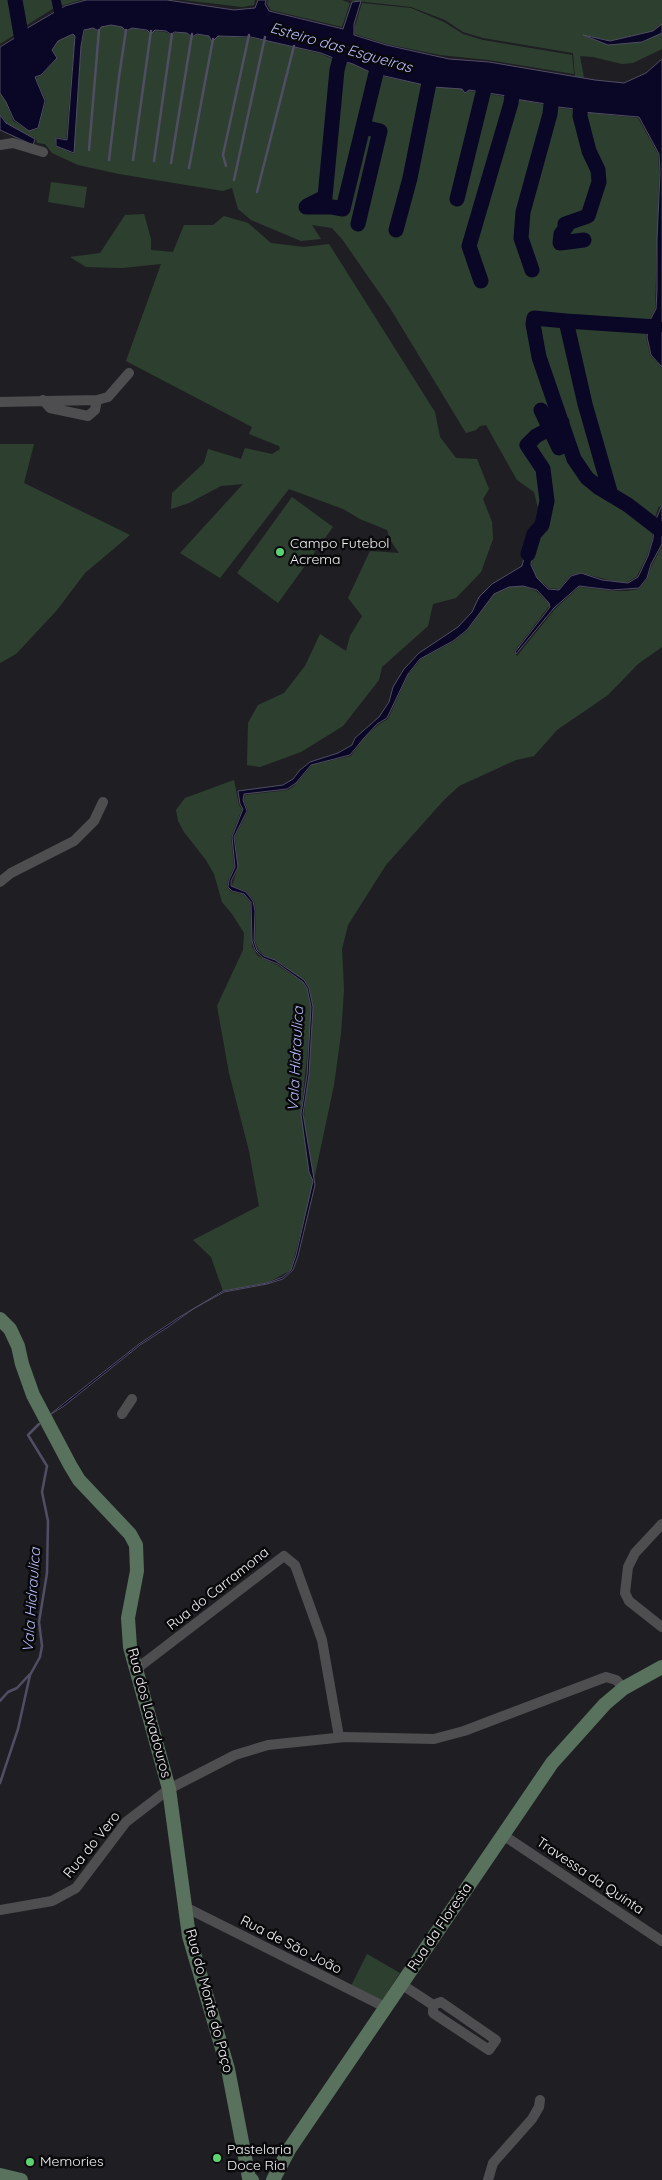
<!DOCTYPE html>
<meta charset="utf-8">
<style>
body{margin:0}
canvas{display:block;background:#1f1f23}
</style>
<canvas width="662" height="2180"></canvas>
<script>
const c = document.querySelector('canvas').getContext('2d');
c.lineJoin = 'round';
function paint(path, color) {
  c.fillStyle = color;
  c.fill(path, 'evenodd');
}
function shape(rows) {
  const path = new Path2D();
  for (const r of rows) {
    path.moveTo(r[0], r[1]);
    for (let i = 2; i < r.length; i += 2) path.lineTo(r[i], r[i + 1]);
  }
  return path;
}
function strokePath(path, color, width, dash) {
  c.strokeStyle = color;
  c.lineWidth = width;
  c.lineCap = dash ? 'butt' : 'round';
  c.setLineDash(dash || []);
  c.stroke(path);
}
function drawText(font, color, halo, rows, align = 'center') {
  c.font = font + ' Quicksand,sans-serif';
  c.lineWidth = 5;
  c.setLineDash([]);
  c.textBaseline = 'middle';
  c.strokeStyle = halo;
  c.fillStyle = color;
  for (const [text, x, y, turn = 0] of rows) {
    c.save();
    c.translate(x, y);
    c.rotate((+turn || 0) * Math.PI / 180);
    c.textAlign = isNaN(turn) ? turn : align;
    if (halo) c.strokeText(text, 0, 0);
    c.fillText(text, 0, 0);
    c.restore();
  }
}
paint(shape([
 [0,0,81,0,54,8,27,25,23,19,17,22,16,34,0,44],
 [183,0,255,0,254,5,242,7],
 [268,0,342,0,350,3,342,27,271,10,267,4],
 [347,0,662,0,662,24,653,31,610,41,588,36,608,45,662,33,662,49,633,63,622,64,593,57,580,56,584,78,575,77,573,53,483,38,463,32,445,20,411,7],
 [362,3,411,8,444,22,463,34,483,40,572,55,574,74,489,60,440,55,386,44,355,34,355,26],
 [111,25,122,27,126,32,132,28,147,31,151,34,155,31,165,32,172,35,175,33,187,33,192,37,197,35,209,36,212,42,218,36,251,38,268,41,321,54,335,60,337,71,343,62,353,64,371,73,373,85,380,76,424,85,428,91,433,87,462,89,465,93,469,91,507,97,510,103,515,99,546,105,549,115,552,108,558,108,575,110,580,117,582,112,638,118,658,154,659,173,655,309,648,322,646,337,650,355,662,368,662,504,658,508,653,524,652,539,647,556,637,576,628,582,617,582,581,573,571,575,559,589,549,588,537,578,532,565,534,531,539,512,534,492,517,480,486,425,480,426,476,430,466,433,390,308,342,239,332,228,312,225,321,239,301,241,251,220,238,209,232,188,223,191,119,174,78,165,52,153,45,144,37,143,36,139,6,123,0,114,0,94,6,102,13,121,29,131,38,129,46,101,36,78,42,75,57,58,52,50,58,41,73,34,75,36,74,46,66,139,56,137,55,146,74,154,81,46,85,30,93,28,99,32,101,27],
 [51,182,87,187,84,208,48,202],
 [144,214,151,239,151,250,173,252,184,225,213,225,224,216,248,223,271,243,304,247,329,244,435,412,440,437,456,458,477,459,489,489,483,499,492,522,493,539,481,572,456,598,433,604,428,626,382,667,379,680,343,726,301,752,260,767,247,765,248,723,258,705,284,693,305,666,320,634,346,651,350,636,362,616,348,598,370,551,399,553,390,540,387,530,360,519,343,509,289,489,220,578,180,553,243,484,221,486,189,503,171,509,172,493,204,463,208,449,241,459,245,448,272,454,280,449,279,446,249,434,252,427,126,361,161,264,122,268,86,267,70,257,100,253,125,215],
 [0,444,34,444,24,483,130,535,85,573,57,610,16,654,0,663],
 [292,497,333,527,278,603,237,573],
 [662,546,662,647,638,664,608,695,557,730,534,756,516,760,459,786,443,801,386,865,348,925,342,949,344,990,341,1034,334,1085,313,1184,291,1270,267,1283,223,1291,211,1257,193,1240,259,1206,249,1151,229,1073,217,1006,243,950,244,933,232,914,222,902,214,874,206,860,184,832,178,821,176,810,185,798,234,780,239,805,242,809,231,837,234,867,228,880,227,887,232,892,244,895,250,902,252,947,258,956,277,965,301,981,284,965,265,956,258,949,255,941,256,911,254,901,246,891,232,886,238,867,235,837,248,811,244,800,245,795,288,790,294,786,312,765,351,756,364,738,378,725,388,719,408,675,421,659,453,642,467,631,494,594,509,587,523,586,536,591,549,603,549,606,514,652,517,656,555,609,579,587,612,591,627,591,639,589,647,579,652,565],
 [310,1026,304,1119,308,1156,301,1114],
 [367,1954,400,1973,383,1999,379,2001,351,1986]
]), '#2d402f');
const water = shape([
 [86,0,167,0,234,10,255,8,258,0,266,0,265,4,269,11,343,29,352,2,361,1,354,24,354,35,386,45,449,59,489,62,595,80,624,83,646,73,662,59,662,367,651,355,647,337,649,322,656,309,657,290,657,238,660,173,659,154,639,117,582,112,580,116,575,109,558,107,552,108,550,114,546,104,515,99,511,103,507,96,469,90,465,93,462,89,433,87,429,90,424,85,380,75,373,84,372,73,353,64,343,61,337,70,336,59,321,53,268,41,251,37,218,36,212,42,209,36,197,34,192,37,187,33,174,32,172,35,166,31,155,30,151,34,147,30,132,28,126,31,122,27,111,25,101,27,99,31,93,28,84,30,81,46,74,153,56,146,56,138,67,140,75,36,73,34,58,41,52,50,57,58,41,75,35,77,45,101,38,128,29,131,14,120,6,102,0,93,0,47,18,36,19,22,24,30,65,6,86,0],
 [662,24,662,33,642,42,608,45,583,35,610,41,653,31,662,24],
 [0,115,6,123,35,139,33,145,0,130,0,115],
 [662,505,662,544,651,564,647,578,639,588,612,590,579,586,554,608,516,654,515,652,550,607,549,603,537,590,523,586,509,587,494,594,467,630,453,641,420,659,408,674,387,718,377,724,364,738,350,755,311,765,296,783,287,789,244,794,243,800,247,811,234,837,238,867,231,881,231,886,246,892,253,901,255,911,254,941,257,950,264,956,275,960,304,980,309,988,313,1007,309,1075,303,1114,315,1185,298,1256,293,1270,283,1279,267,1284,224,1292,193,1309,168,1327,140,1345,64,1406,48,1416,139,1344,178,1318,223,1291,267,1283,283,1277,291,1270,296,1255,313,1181,309,1172,301,1114,307,1075,311,1007,307,988,303,982,278,964,263,958,255,950,252,941,251,902,244,894,232,891,228,887,229,880,235,867,232,837,243,809,240,804,238,791,283,785,293,779,300,770,310,762,338,753,352,745,355,738,379,717,389,702,393,687,404,669,419,653,458,627,472,612,479,597,492,584,522,566,525,554,534,534,531,565,537,578,548,589,559,590,571,576,581,573,602,580,628,583,638,577,648,556,653,539,654,524,662,505]
]);
paint(water, '#0a0625');
strokePath(water, '#504d64', 1);
strokePath(shape([
 [89,150,99,30],
 [109,160,119,77,126,30],
 [133,160,151,31],
 [154,161,172,34],
 [171,163,192,34],
 [226,166,223,155,249,35],
 [189,168,213,39],
 [234,180,265,37],
 [257,192,294,46],
 [0,1701,8,1692,17,1688,30,1674],
 [0,1783,18,1729,30,1675,40,1657,42,1646,39,1622,47,1573,48,1521,42,1492,47,1466,28,1435,39,1424]
]), '#504d64', 2.5);
strokePath(shape([
 [56,0,60,19]
]), '#0a0625', 9);
strokePath(shape([
 [15,0,22,40],
 [581,96,580,116,589,151,598,170,599,182,588,216,565,224,567,226,561,234,560,243,584,240],
 [457,199,486,81],
 [307,206,325,197,337,70,342,51],
 [306,207,332,207,343,209,378,65],
 [358,224,380,131,363,127],
 [396,230,410,178,431,73],
 [532,270,521,238,523,212,550,114,552,95],
 [481,281,469,246,511,103,513,85],
 [566,321,534,318,533,324,539,357,574,459,587,478,598,487,628,505,659,529],
 [541,410,559,448],
 [611,495,585,404,566,321,656,327],
 [528,554,534,534,542,525,547,501,543,469,527,445,536,436,562,422]
]), '#0a0625', 15);
strokePath(shape([
 [0,145,13,143,43,152],
 [43,400,50,408,88,416,95,410,97,400],
 [0,402,97,400,108,397,129,373],
 [0,882,11,873,74,841,94,821,103,802],
 [122,1414,132,1399],
 [662,1524,635,1553,628,1567,625,1593,629,1601,662,1627],
 [135,1670,284,1556,295,1565,322,1640,339,1737],
 [503,1835,662,1941],
 [185,1907,385,2007],
 [0,1910,52,1901,76,1888,126,1822,169,1789,235,1755,268,1745,345,1737,434,1739,464,1731,606,1677,616,1680,624,1688],
 [401,1984,433,2005],
 [441,2002,496,2040,489,2050,433,2013,433,2005,441,2002],
 [488,2180,493,2163,532,2119,539,2107,540,2100]
]), '#4e4e51', 10);
strokePath(shape([
 [0,1319,10,1329,18,1346,22,1364,33,1395,70,1465,79,1480,130,1534,136,1545,137,1571,128,1618,130,1647,169,1789,189,1936,228,2069,249,2178,252,2180],
 [0,2175,21,2180],
 [273,2180,290,2148,552,1763,605,1704,624,1688,662,1667]
]), '#58725e', 14);
for (const [x, y, r, color] of [
 [280,552,5,"#59d56f"],
 [217,2158,5,"#59d56f"],
 [30,2162,5,"#59d56f"]
]) {
  const dot = new Path2D();
  dot.arc(x, y, r, 0, 2 * Math.PI);
  c.fillStyle = color;
  c.fill(dot);
  strokePath(dot, '#09090b', 2);
}
drawText('14px', '#f4f4f6', '#09090b', [
 ["Campo Futebol",290,544],
 ["Acrema",290,560],
 ["Pastelaria",227,2150],
 ["Doce Ria",227,2166],
 ["Memories",40,2162]
], 'left');
drawText('14px', '#f4f4f6', '#09090b', [
 ["Rua do Carramona",218,1589,-38],
 ["Rua dos Lavadouros",149,1713,75],
 ["Rua do Vero",92,1845,-51],
 ["Travessa da Quinta",590,1876,34],
 ["Rua da Floresta",440,1927,-56],
 ["Rua de São João",291,1945,27],
 ["Rua do Monte do Paço",209,2001,75]
]);
drawText('italic 15px', '#b9bcfc', '#09090b', [
 ["Esteiro das Esgueiras",341,48,16],
 ["Vala Hidraulica",296,1059,-87],
 ["Vala Hidraulica",32,1600,-86]
]);
</script>
